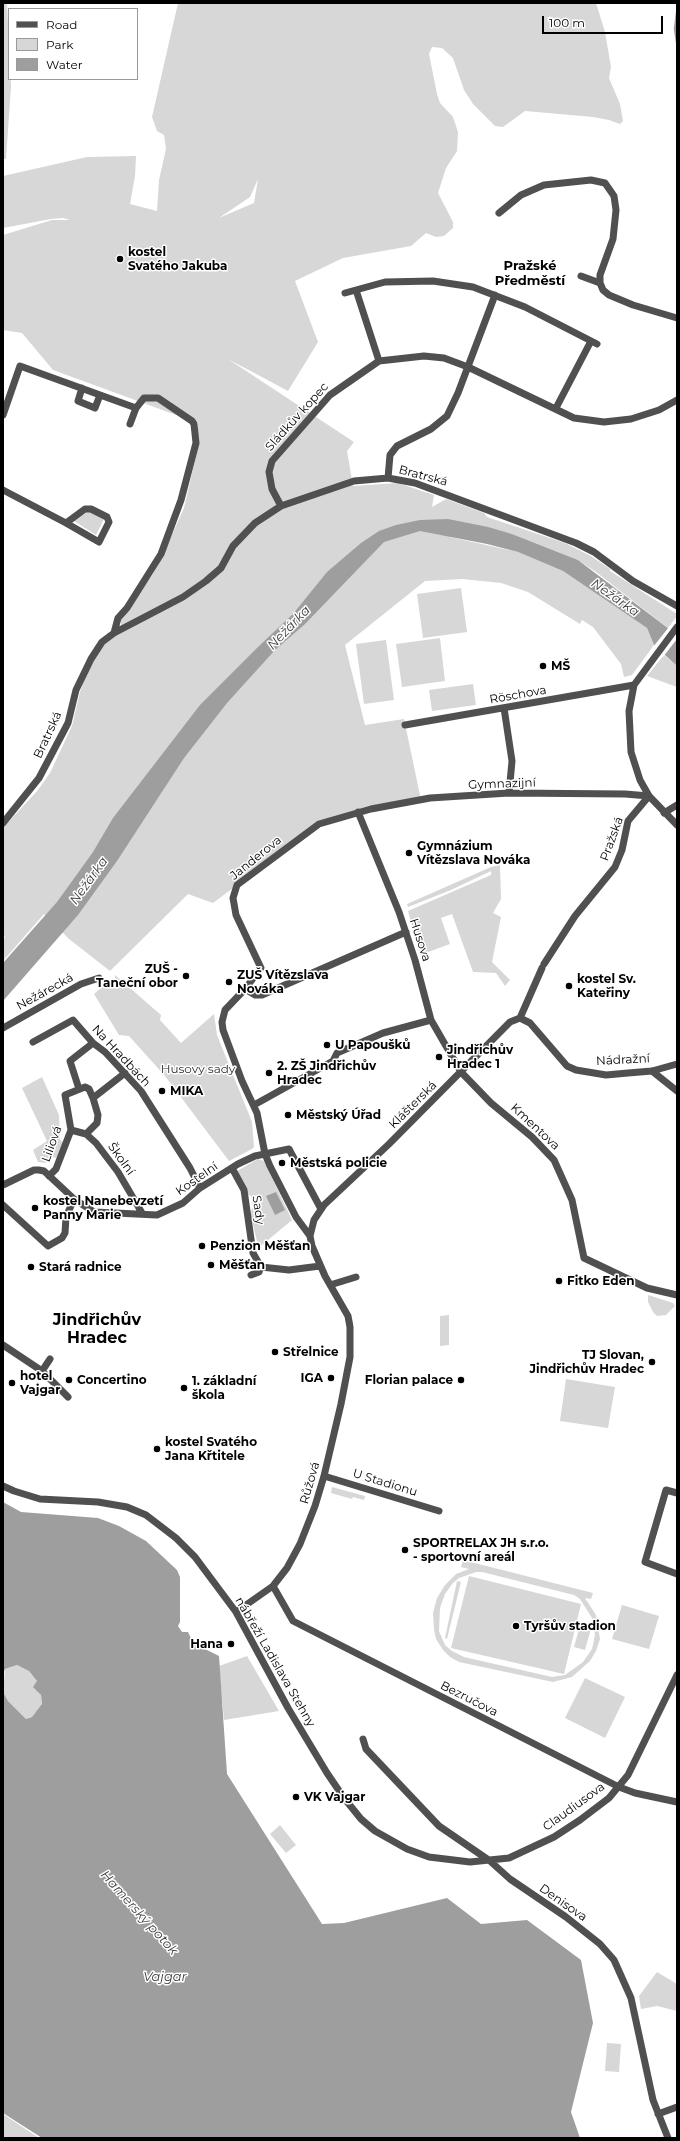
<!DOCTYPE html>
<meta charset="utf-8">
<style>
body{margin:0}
#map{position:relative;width:680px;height:2141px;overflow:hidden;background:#fff;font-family:Montserrat,sans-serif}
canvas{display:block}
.frame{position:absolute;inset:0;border:4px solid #000;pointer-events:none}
.legend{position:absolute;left:8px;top:8px;width:130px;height:72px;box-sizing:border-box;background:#fff;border:1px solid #999;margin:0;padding:5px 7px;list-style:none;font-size:12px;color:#000}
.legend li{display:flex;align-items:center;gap:8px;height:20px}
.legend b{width:20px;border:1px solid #999}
.scale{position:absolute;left:542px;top:16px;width:121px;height:18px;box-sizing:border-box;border:2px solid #000;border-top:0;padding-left:5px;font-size:12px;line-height:14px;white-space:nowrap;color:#000;-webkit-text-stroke:3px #fff;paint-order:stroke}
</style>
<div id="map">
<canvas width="680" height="2141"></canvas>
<div class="frame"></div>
<ul class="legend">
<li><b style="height:5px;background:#505050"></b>Road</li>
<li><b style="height:11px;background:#d7d7d7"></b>Park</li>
<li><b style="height:11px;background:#9e9e9e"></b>Water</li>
</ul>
<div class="scale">100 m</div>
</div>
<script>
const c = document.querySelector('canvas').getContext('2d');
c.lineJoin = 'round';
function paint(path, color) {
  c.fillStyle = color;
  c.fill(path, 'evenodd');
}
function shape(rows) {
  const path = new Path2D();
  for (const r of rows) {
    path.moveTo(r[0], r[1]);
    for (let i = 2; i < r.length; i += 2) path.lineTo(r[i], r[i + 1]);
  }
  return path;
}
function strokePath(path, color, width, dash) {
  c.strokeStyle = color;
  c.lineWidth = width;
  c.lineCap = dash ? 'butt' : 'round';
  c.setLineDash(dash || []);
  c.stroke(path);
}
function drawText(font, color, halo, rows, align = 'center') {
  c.font = font + ' Montserrat,sans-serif';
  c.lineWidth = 3;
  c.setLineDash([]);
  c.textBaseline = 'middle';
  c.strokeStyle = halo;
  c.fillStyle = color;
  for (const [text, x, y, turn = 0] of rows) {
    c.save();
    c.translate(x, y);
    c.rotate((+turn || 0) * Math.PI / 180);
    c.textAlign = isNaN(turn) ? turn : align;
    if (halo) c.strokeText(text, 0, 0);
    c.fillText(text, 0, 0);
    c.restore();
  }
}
paint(shape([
 [3,3,7,3,11,87,6,159,3,159],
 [178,3,596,3,605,32,611,67,609,78,620,104,623,121,620,124,609,120,593,117,525,111,503,127,495,126,473,104,464,90,453,58,442,48,432,47,429,54,437,94,440,103,453,117,458,132,457,151,446,168,438,193,453,222,453,228,444,236,436,237,426,233,411,246,343,258,295,281,318,342,288,391,228,359,354,442,347,451,353,486,398,483,434,495,432,507,446,499,484,513,487,517,565,543,591,556,610,569,610,571,677,614,677,616,668,628,596,572,578,560,512,534,470,524,450,537,518,552,563,571,647,628,654,645,632,675,624,677,621,664,593,627,582,620,580,624,528,592,501,583,462,579,425,581,345,645,365,725,404,719,421,800,319,824,213,903,188,894,110,971,69,939,44,914,3,961,3,940,5,937,3,933,3,828,38,790,50,773,72,726,80,692,89,668,102,646,121,625,121,619,153,574,163,555,184,508,198,448,198,423,53,370,22,333,3,330,3,235,52,220,70,220,63,218,51,219,3,228,3,176,87,157,136,156,135,176,130,204,157,211,159,180,166,149,164,135,157,131,152,117],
 [258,179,254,203,219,218,250,197],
 [89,511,104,519,96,535,74,521],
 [461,588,467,632,423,638,417,594],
 [440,638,445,681,402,687,396,644],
 [386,640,394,700,364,704,356,644],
 [664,655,677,666,677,687,647,676],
 [473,684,476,705,432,711,429,690],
 [500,865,501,899,493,913,501,917,492,962,510,980,505,986,496,973,473,972,452,914,441,918,450,944,420,955,408,911,491,875,491,871,451,890,408,907,407,904,491,867],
 [115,975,161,1015,160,1020,181,1043,214,1014,217,1035,252,1122,254,1147,252,1149,229,1161,165,1076,129,1036,119,1035,94,994,107,983,115,980],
 [42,1077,59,1115,60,1140,63,1142,57,1158,49,1156,46,1163,38,1162,33,1150,47,1141,22,1088],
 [258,1159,264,1161,292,1220,256,1250,255,1246,257,1241,250,1213,253,1207,251,1196,247,1194,237,1171],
 [648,1295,673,1303,675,1306,666,1315,657,1316,653,1312,648,1302],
 [449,1315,449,1345,440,1346,440,1316],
 [566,1379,615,1387,608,1428,560,1421],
 [332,1487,365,1496,364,1500,353,1497,352,1499,331,1493],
 [463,1560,593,1593,591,1599,585,1598,596,1615,600,1639,596,1651,590,1661,572,1677,553,1682,459,1662,450,1657,443,1650,436,1639,434,1630,433,1613,437,1598,445,1585,456,1574,469,1569,461,1567],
 [476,1572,482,1572,574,1595,580,1599,592,1618,595,1635,592,1649,583,1662,565,1675,552,1677,464,1657,452,1651,445,1645,439,1631,440,1608,445,1594,453,1583,459,1578],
 [469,1576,581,1604,564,1674,451,1648],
 [457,1581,461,1582,447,1639,445,1638],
 [622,1605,659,1616,649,1649,612,1639],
 [581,1622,592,1625,585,1650,574,1647],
 [247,1656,279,1711,224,1720,219,1666],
 [17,1665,29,1671,37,1681,41,1695,42,1705,32,1717,26,1719,8,1701,3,1692,5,1669],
 [585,1678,625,1697,605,1738,565,1718],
 [280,1825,296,1845,286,1853,270,1834],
 [657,1972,677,1984,677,2011,657,2006,641,2009,639,1996],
 [607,2043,621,2044,619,2072,605,2071],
 [3,2114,39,2138,3,2138]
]), '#d7d7d7');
paint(shape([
 [448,519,488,527,512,534,578,560,677,635,677,666,654,645,647,628,563,571,518,552,487,544,420,531,384,542,305,624,275,650,227,703,184,758,117,861,78,915,3,1001,3,963,57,902,93,852,113,818,200,705,259,646,293,614,327,572,361,543,379,531,396,525,420,520],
 [276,1192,285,1210,275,1215,266,1196],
 [3,1502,21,1512,98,1518,119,1526,146,1541,177,1570,180,1577,180,1622,178,1626,182,1632,188,1632,193,1643,219,1656,227,1774,322,1924,344,1923,447,1898,481,1924,527,1920,581,1960,593,2023,571,2112,580,2138,42,2138,3,2113,3,1692,8,1701,26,1719,32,1717,42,1704,41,1695,33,1687,37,1681,29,1671,17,1665,5,1669,3,1675]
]), '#9e9e9e');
paint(shape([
 [669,627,677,633,677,639,663,657,653,647]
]), '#fff');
strokePath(shape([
 [677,13,675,29,677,42]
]), '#9e9e9e', 2.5);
strokePath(shape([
 [499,213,521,195,544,185,591,180,605,183,614,196,616,210,613,239,600,275,600,283,603,290,609,295,633,305,677,318],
 [581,276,600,283],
 [356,290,379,361],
 [345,293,385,282,433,281,473,287,525,307,597,344],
 [82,388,78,401,95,408,100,395],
 [556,408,591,341],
 [3,415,20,366,136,408,130,424],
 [388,478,390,455,397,446,431,429,447,416,458,393,495,295],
 [3,490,66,523,99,542,109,522,107,517,91,509,85,509,66,523],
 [281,506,272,489,269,472,272,461,330,395,379,361,424,356,444,358,468,367,574,418,604,422,631,419,659,410,677,400],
 [677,627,634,685,629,711,631,752,640,780,649,796,677,825],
 [114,633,118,618,127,608,161,554,181,500,196,443,194,424,192,421,158,398,144,398,136,408],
 [504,708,512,761,509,793],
 [405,725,634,685],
 [358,812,399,912,415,960,431,1020,461,1072,491,1103,532,1137,554,1160,572,1200,584,1258,647,1288,677,1295],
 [664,813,677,805],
 [3,823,39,778,68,723,76,690,91,659,102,642,114,633,183,597,206,581,221,568,233,546,255,523,281,506,354,481,388,478,415,483,576,543,594,552,633,581,677,606],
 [544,964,575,916,615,867,622,850,628,821,649,796],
 [245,989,255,995,262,995,406,932],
 [520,1018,530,1023,567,1066,576,1070,606,1075,628,1073,652,1071,677,1064],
 [520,1018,542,968],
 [3,1028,81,984,99,978],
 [33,1042,73,1020,93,1043,105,1052,141,1091,190,1168,200,1188],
 [652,1071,677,1091],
 [79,1089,70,1061,93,1043],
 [254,1105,333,1061,337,1053,383,1033,431,1020],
 [71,1130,86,1134,96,1143,118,1172,142,1213],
 [86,1134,97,1123,98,1115,93,1098],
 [232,1168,244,1190,253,1253,261,1267],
 [49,1176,56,1169,71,1130,65,1095,85,1087,89,1089,93,1098,125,1073],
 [3,1185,34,1170,39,1170,44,1171,74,1199,94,1212,157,1215,183,1203,200,1188,238,1164,255,1156,289,1149,321,1209],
 [3,1205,48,1246,62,1238,65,1233,66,1217,74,1199],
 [310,1236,296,1217,270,1166,265,1154,257,1113,242,1081,223,1030,222,1022,225,1010,245,989,261,968,236,915,233,898,237,885,319,824,371,809,430,798,509,793,625,794,649,796],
 [261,1267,289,1270,320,1266],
 [251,1275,259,1272,261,1267],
 [330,1285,356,1277],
 [3,1345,42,1371,68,1397],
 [42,1371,50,1359],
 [324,1476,439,1511],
 [3,1486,14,1491,40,1499,98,1502,127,1507,146,1515,176,1538,195,1557,236,1612,288,1708,327,1773,344,1798,361,1819,375,1831,407,1849,429,1857,470,1862,509,1858,554,1837,580,1820,609,1798,628,1775,677,1675],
 [677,1493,666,1490,645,1562,677,1574],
 [273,1586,293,1621,619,1787,635,1793,677,1802],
 [236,1612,273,1586,287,1568,300,1544,315,1506,324,1476,341,1404,350,1357,350,1327,348,1316,325,1276,312,1246,310,1236,314,1220,324,1205,389,1144,510,1022,520,1018],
 [363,1739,366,1749,439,1826,490,1861,510,1879,566,1917,600,1944,614,1960,631,1998,653,2100,668,2138],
 [658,2114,677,2107]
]), '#505050', 7);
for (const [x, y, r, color] of [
 [120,259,4,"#000"],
 [543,666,4,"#000"],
 [409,853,4,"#000"],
 [186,976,4,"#000"],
 [229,982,4,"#000"],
 [569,986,4,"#000"],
 [327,1045,4,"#000"],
 [439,1057,4,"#000"],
 [269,1073,4,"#000"],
 [162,1091,4,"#000"],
 [288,1115,4,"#000"],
 [282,1163,4,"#000"],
 [35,1208,4,"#000"],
 [202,1246,4,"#000"],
 [211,1265,4,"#000"],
 [31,1267,4,"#000"],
 [559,1281,4,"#000"],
 [275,1352,4,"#000"],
 [652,1362,4,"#000"],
 [331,1378,4,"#000"],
 [69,1380,4,"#000"],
 [461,1380,4,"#000"],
 [12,1383,4,"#000"],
 [184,1388,4,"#000"],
 [157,1449,4,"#000"],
 [405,1550,4,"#000"],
 [516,1626,4,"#000"],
 [231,1644,4,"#000"],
 [296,1797,4,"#000"]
]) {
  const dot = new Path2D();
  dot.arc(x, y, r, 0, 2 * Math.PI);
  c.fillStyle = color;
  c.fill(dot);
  strokePath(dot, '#fff', 1.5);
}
drawText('bold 12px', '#000', '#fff', [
 ["kostel",128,252],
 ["Svatého Jakuba",128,266],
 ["MŠ",551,666],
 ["Gymnázium",417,846],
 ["Vítězslava Nováka",417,860],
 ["ZUŠ -",178,969,"right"],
 ["Taneční obor",178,983,"right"],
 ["ZUŠ Vítězslava",237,975],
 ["Nováka",237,989],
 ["kostel Sv.",577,979],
 ["Kateřiny",577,993],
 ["U Papoušků",335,1045],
 ["Jindřichův",447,1050],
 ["Hradec 1",447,1064],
 ["2. ZŠ Jindřichův",277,1066],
 ["Hradec",277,1080],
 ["MIKA",170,1091],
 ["Městský Úřad",296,1115],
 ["Městská policie",290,1163],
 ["kostel Nanebevzetí",43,1201],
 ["Panny Marie",43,1215],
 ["Penzion Měšťan",210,1246],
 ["Měšťan",219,1265],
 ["Stará radnice",39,1267],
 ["Fitko Eden",567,1281],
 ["Střelnice",283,1352],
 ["TJ Slovan,",644,1355,"right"],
 ["Jindřichův Hradec",644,1369,"right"],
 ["hotel",20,1376],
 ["Vajgar",20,1390],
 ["IGA",323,1378,"right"],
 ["Concertino",77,1380],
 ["Florian palace",453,1380,"right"],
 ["1. základní",192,1381],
 ["škola",192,1395],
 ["kostel Svatého",165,1442],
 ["Jana Křtitele",165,1456],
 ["SPORTRELAX JH s.r.o.",413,1543],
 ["- sportovní areál",413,1557],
 ["Tyršův stadion",524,1626],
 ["Hana",223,1644,"right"],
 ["VK Vajgar",304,1797]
], 'left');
drawText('12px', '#000', '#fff', [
 ["Sládkův kopec",297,417,-48],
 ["Bratrská",423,476,15],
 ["Röschova",518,695,-10],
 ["Bratrská",48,735,-65],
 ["Gymnazijní",502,784,-2],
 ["Pražská",612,839,-70],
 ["Janderova",256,858,-39],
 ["Husova",420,940,72],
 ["Nežárecká",45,992,-29],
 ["Na Hradbách",121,1056,47],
 ["Nádražní",623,1060,-3],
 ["Klášterská",413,1105,-45],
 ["Kmentova",535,1127,43],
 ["Liliová",52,1144,-70],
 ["Školní",121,1159,54],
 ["Kostelní",197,1179,-35],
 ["Sady",258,1210,82],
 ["Růžová",310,1483,-74],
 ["U Stadionu",385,1483,17],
 ["nábřeží Ladislava Stehny",275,1662,60],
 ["Bezručova",469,1699,27],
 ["Claudiusova",574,1807,-36],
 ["Denisova",563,1903,35]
]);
drawText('12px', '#2e2e2e', '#fff', [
 ["Husovy sady",198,1069]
]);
drawText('bold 13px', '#000', '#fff', [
 ["Pražské",530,266],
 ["Předměstí",530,281]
]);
drawText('italic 13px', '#3f3f3f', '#fff', [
 ["Nežárka",615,598,35],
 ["Nežárka",289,628,-46],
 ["Nežárka",89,881,-54],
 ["Hamerský potok",139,1913,48],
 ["Vajgar",165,1977]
]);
drawText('bold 16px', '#000', '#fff', [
 ["Jindřichův",97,1320],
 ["Hradec",97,1338]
]);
</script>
